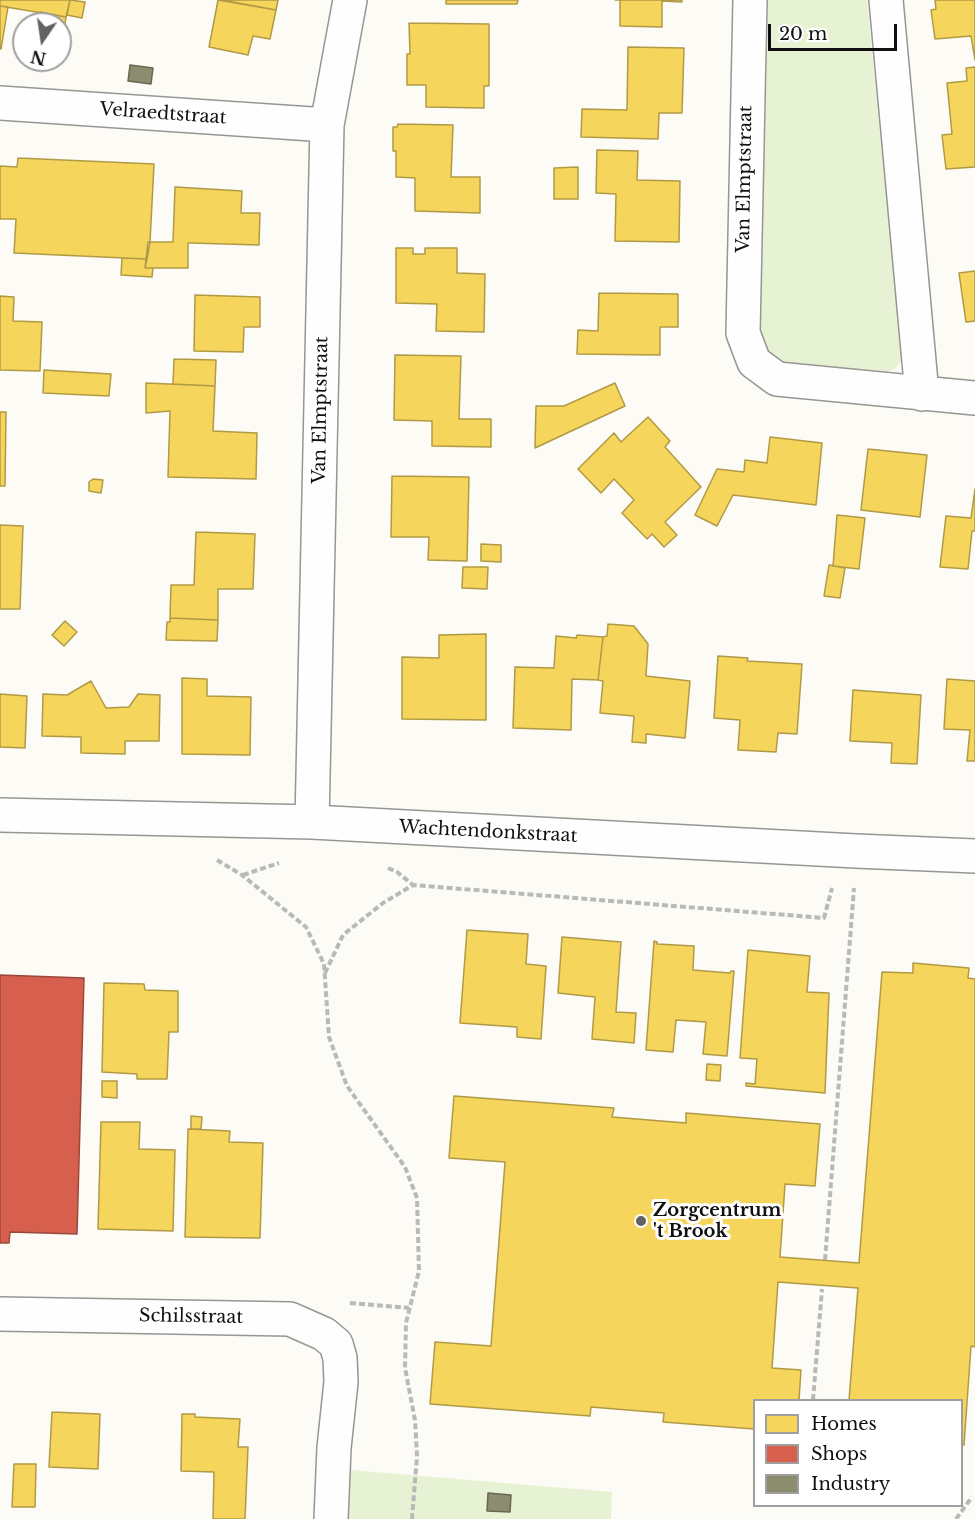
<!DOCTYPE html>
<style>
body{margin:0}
#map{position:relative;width:975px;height:1519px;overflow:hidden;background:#fcfbf5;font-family:"Libre Baskerville",serif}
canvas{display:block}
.legend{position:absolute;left:753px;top:1399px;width:210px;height:108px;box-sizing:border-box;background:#fff;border:2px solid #9f9f9f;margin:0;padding:8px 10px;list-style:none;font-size:18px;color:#101010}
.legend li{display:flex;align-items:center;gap:12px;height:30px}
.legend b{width:30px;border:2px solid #9f9f9f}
.north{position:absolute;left:12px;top:12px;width:60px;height:60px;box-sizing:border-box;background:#fff;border:2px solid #9f9f9f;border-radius:50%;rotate:193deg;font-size:16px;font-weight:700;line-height:24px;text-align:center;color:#101010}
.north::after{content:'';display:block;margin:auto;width:21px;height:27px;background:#636260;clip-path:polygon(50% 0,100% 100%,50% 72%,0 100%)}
.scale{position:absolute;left:768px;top:24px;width:129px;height:27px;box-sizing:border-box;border:3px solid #101010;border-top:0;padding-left:8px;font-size:18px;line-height:21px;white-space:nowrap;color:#101010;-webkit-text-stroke:4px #fff;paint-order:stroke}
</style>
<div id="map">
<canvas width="975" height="1519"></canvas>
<ul class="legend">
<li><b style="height:16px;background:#f6d55c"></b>Homes</li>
<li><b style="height:16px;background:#d6604d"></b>Shops</li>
<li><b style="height:16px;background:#8c8c6e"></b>Industry</li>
</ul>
<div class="north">N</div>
<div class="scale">20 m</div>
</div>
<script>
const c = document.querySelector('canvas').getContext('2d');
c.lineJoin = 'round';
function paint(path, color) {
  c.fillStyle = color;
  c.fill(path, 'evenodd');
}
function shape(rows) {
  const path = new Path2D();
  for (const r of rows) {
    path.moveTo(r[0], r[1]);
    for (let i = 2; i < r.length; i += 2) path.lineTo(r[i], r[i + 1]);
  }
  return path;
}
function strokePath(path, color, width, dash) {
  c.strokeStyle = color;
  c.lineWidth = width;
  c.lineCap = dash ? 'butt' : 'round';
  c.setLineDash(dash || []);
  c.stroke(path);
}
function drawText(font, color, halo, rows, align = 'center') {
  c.font = font + ' "Libre Baskerville",serif';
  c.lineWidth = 6;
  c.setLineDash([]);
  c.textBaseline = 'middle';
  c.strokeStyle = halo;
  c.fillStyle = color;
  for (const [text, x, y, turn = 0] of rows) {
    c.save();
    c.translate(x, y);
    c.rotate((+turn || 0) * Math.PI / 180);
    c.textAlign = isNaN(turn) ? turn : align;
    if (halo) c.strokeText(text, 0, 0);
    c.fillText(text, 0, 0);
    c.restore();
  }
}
paint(shape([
 [768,0,867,0,902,360,896,368,884,374,787,363,771,357,760,342],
 [351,1470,612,1492,611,1519,349,1519]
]), '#e7f2d5');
const homes = shape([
 [0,0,70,0,66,17,0,6,0,0],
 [70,0,85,2,82,18,67,15,70,0],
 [218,0,276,10,270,39,253,36,248,55,209,47,218,0],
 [222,0,278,0,276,10,222,0],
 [446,0,518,0,517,4,446,4,446,0],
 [615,0,682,0,682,2,662,1,662,27,620,26,620,0,615,0],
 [935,0,975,0,975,60,971,36,935,39,931,10,936,9,935,0],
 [0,6,8,7,1,49,0,49,0,6],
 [40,12,66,17,61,50,60,24,38,24,40,12],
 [409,23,489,24,489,86,484,86,484,108,426,107,426,85,407,85,407,54,410,54,409,23],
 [628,47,684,48,682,113,659,113,658,139,581,137,582,109,627,110,628,47],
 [975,67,975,167,946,169,942,135,952,134,947,83,967,81,966,68,975,67],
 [398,124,453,125,451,177,480,177,480,213,415,211,415,178,396,177,396,151,393,151,393,127,397,127,398,124],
 [597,150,638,151,637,180,680,181,679,242,615,241,616,194,596,193,597,150],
 [18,158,154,164,150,242,147,259,14,253,16,219,0,219,0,166,17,167,18,158],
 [578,167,578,199,554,199,554,168,578,167],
 [175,187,242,191,241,213,260,213,259,245,191,243,188,243,188,268,145,268,148,242,173,242,175,187],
 [396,248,413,248,413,254,425,254,425,248,457,248,457,273,485,274,484,332,436,331,437,304,396,303,396,248],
 [122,258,147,259,145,268,153,268,152,277,121,275,122,258],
 [975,271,975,321,966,322,959,273,975,271],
 [599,293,678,294,678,327,660,327,660,355,577,354,578,330,598,331,599,293],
 [195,295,260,297,260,327,244,327,243,352,194,351,195,295],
 [0,296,14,297,13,321,42,322,40,371,0,370,0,296],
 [395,355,461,356,459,419,491,419,491,447,432,446,432,421,394,420,395,355],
 [174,359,216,360,215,386,173,384,174,359],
 [44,370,111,374,109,396,43,393,44,370],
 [146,383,215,386,213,431,257,433,256,479,168,477,170,411,146,413,146,383],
 [615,383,625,406,535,448,536,406,564,406,615,383],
 [0,412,6,412,5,486,0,486,0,412],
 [648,417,670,441,665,447,701,487,665,522,677,535,664,547,652,534,647,539,622,513,634,500,614,479,601,493,578,469,614,433,621,442,648,417],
 [770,437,822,443,816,505,733,495,717,526,695,515,717,469,744,472,745,460,767,463,770,437],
 [868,449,927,455,920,517,861,510,868,449],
 [392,476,469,477,467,561,428,560,429,537,391,537,392,476],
 [93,479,103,480,101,493,89,491,89,482,93,479],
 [975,489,975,531,972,531,968,569,940,567,946,516,971,518,975,489],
 [837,515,865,518,859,569,833,566,837,515],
 [0,525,23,526,20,609,0,609,0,525],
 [196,532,255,534,253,589,218,589,218,620,170,618,171,585,194,585,196,532],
 [481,544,501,545,501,562,481,561,481,544],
 [829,565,845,568,840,598,824,596,829,565],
 [463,567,488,567,487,589,462,588,463,567],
 [170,618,218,620,217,641,166,640,167,622,170,622,170,618],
 [65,621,77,632,64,646,52,635,65,621],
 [608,624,634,626,648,644,646,676,690,681,685,738,646,734,646,743,632,742,634,716,600,713,603,681,598,680,603,637,607,636,608,624],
 [486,634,486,720,402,719,402,657,439,658,439,635,486,634],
 [577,635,603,637,598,680,572,679,571,730,513,728,515,667,554,668,556,636,576,638,577,635],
 [718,656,748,658,747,661,802,664,797,734,778,733,776,752,738,750,740,720,714,718,718,656],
 [182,678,207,679,207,696,251,697,250,755,182,754,182,678],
 [947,679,975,681,975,761,967,761,970,730,944,729,947,679],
 [91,681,106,708,129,707,138,694,160,695,159,741,125,741,125,754,81,753,81,737,42,736,43,694,67,695,91,681],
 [853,690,921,695,917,764,891,763,892,743,850,741,853,690],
 [0,694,27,696,25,748,0,747,0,694],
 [467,930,528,934,526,964,546,966,541,1039,517,1037,517,1027,460,1023,467,930],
 [562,937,621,942,616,1012,636,1013,634,1043,592,1039,595,997,558,993,562,937],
 [654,941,657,942,657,944,694,946,693,970,730,973,731,971,734,971,727,1056,703,1054,706,1022,676,1020,673,1052,646,1050,654,941],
 [748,950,810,956,807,992,829,993,825,1093,746,1086,746,1083,755,1084,757,1059,740,1058,748,950],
 [913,963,969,968,968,978,975,979,975,1347,971,1346,964,1445,962,1444,962,1400,849,1400,858,1288,778,1282,772,1368,801,1370,799,1400,754,1400,754,1429,663,1422,664,1413,591,1407,590,1416,430,1404,435,1342,491,1346,505,1162,449,1158,454,1096,614,1108,612,1117,686,1123,686,1113,820,1124,815,1186,785,1184,780,1257,859,1263,882,972,913,973,913,963],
 [104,983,144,984,145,990,178,991,178,1032,169,1032,167,1079,137,1079,137,1074,102,1072,104,983],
 [707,1064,721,1065,720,1081,706,1080,707,1064],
 [102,1081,117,1081,117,1098,102,1097,102,1081],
 [191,1116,202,1117,201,1129,191,1129,191,1116],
 [101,1122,140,1122,139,1149,175,1150,173,1231,98,1229,101,1122],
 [188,1129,230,1131,229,1142,263,1143,260,1238,185,1237,188,1129],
 [52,1412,100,1414,98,1469,49,1467,52,1412],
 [182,1414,195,1414,195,1417,240,1419,238,1447,248,1447,245,1519,213,1519,214,1472,181,1471,182,1414],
 [14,1464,36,1464,35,1507,12,1507,14,1464]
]);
paint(homes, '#f6d55c');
strokePath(homes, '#b19a45', 1.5);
const shops = shape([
 [0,975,84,978,77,1234,10,1232,9,1243,0,1243,0,975]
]);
paint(shops, '#d6604d');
strokePath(shops, '#9b483b', 1.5);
const industry = shape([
 [130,65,153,68,151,84,128,81,130,65],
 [488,1493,511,1495,510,1512,487,1511,488,1493]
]);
paint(industry, '#8c8c6e');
strokePath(industry, '#676752', 1.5);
const minor = shape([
 [750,0,743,333,754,362,777,379,975,398],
 [886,0,922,394],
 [0,103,327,125],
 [0,815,312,822,856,851,975,856],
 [312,822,327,125,350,0],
 [0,1314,290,1319,324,1334,336,1344,340,1358,341,1382,334,1448,331,1519]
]);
strokePath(minor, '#969693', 36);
strokePath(shape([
 [217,860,242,875,306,927,324,964,329,1037,347,1086,405,1167,417,1198,419,1271,406,1323,405,1368,415,1420,417,1456,412,1519],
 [388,868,397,872,413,885],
 [243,875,279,863],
 [325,973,343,935,383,903,413,885,824,918,832,888],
 [825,1260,854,888],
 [350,1303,409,1308],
 [813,1400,822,1289],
 [956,1519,972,1497]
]), '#b9b9b8', 4, [6, 3]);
strokePath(minor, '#fffefe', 33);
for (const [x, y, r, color] of [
 [641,1221,6,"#636260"]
]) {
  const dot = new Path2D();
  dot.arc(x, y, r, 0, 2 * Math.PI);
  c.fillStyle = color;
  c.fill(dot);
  strokePath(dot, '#fff', 2);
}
drawText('18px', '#101010', '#fff', [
 ["Velraedtstraat",163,114,4],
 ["Van Elmptstraat",745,179,-89],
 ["Van Elmptstraat",321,410,-89],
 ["Wachtendonkstraat",488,832,3],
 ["Schilsstraat",191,1317,1]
]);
drawText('bold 18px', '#101010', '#fff', [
 ["Zorgcentrum",653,1211],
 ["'t Brook",653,1232]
], 'left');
</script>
